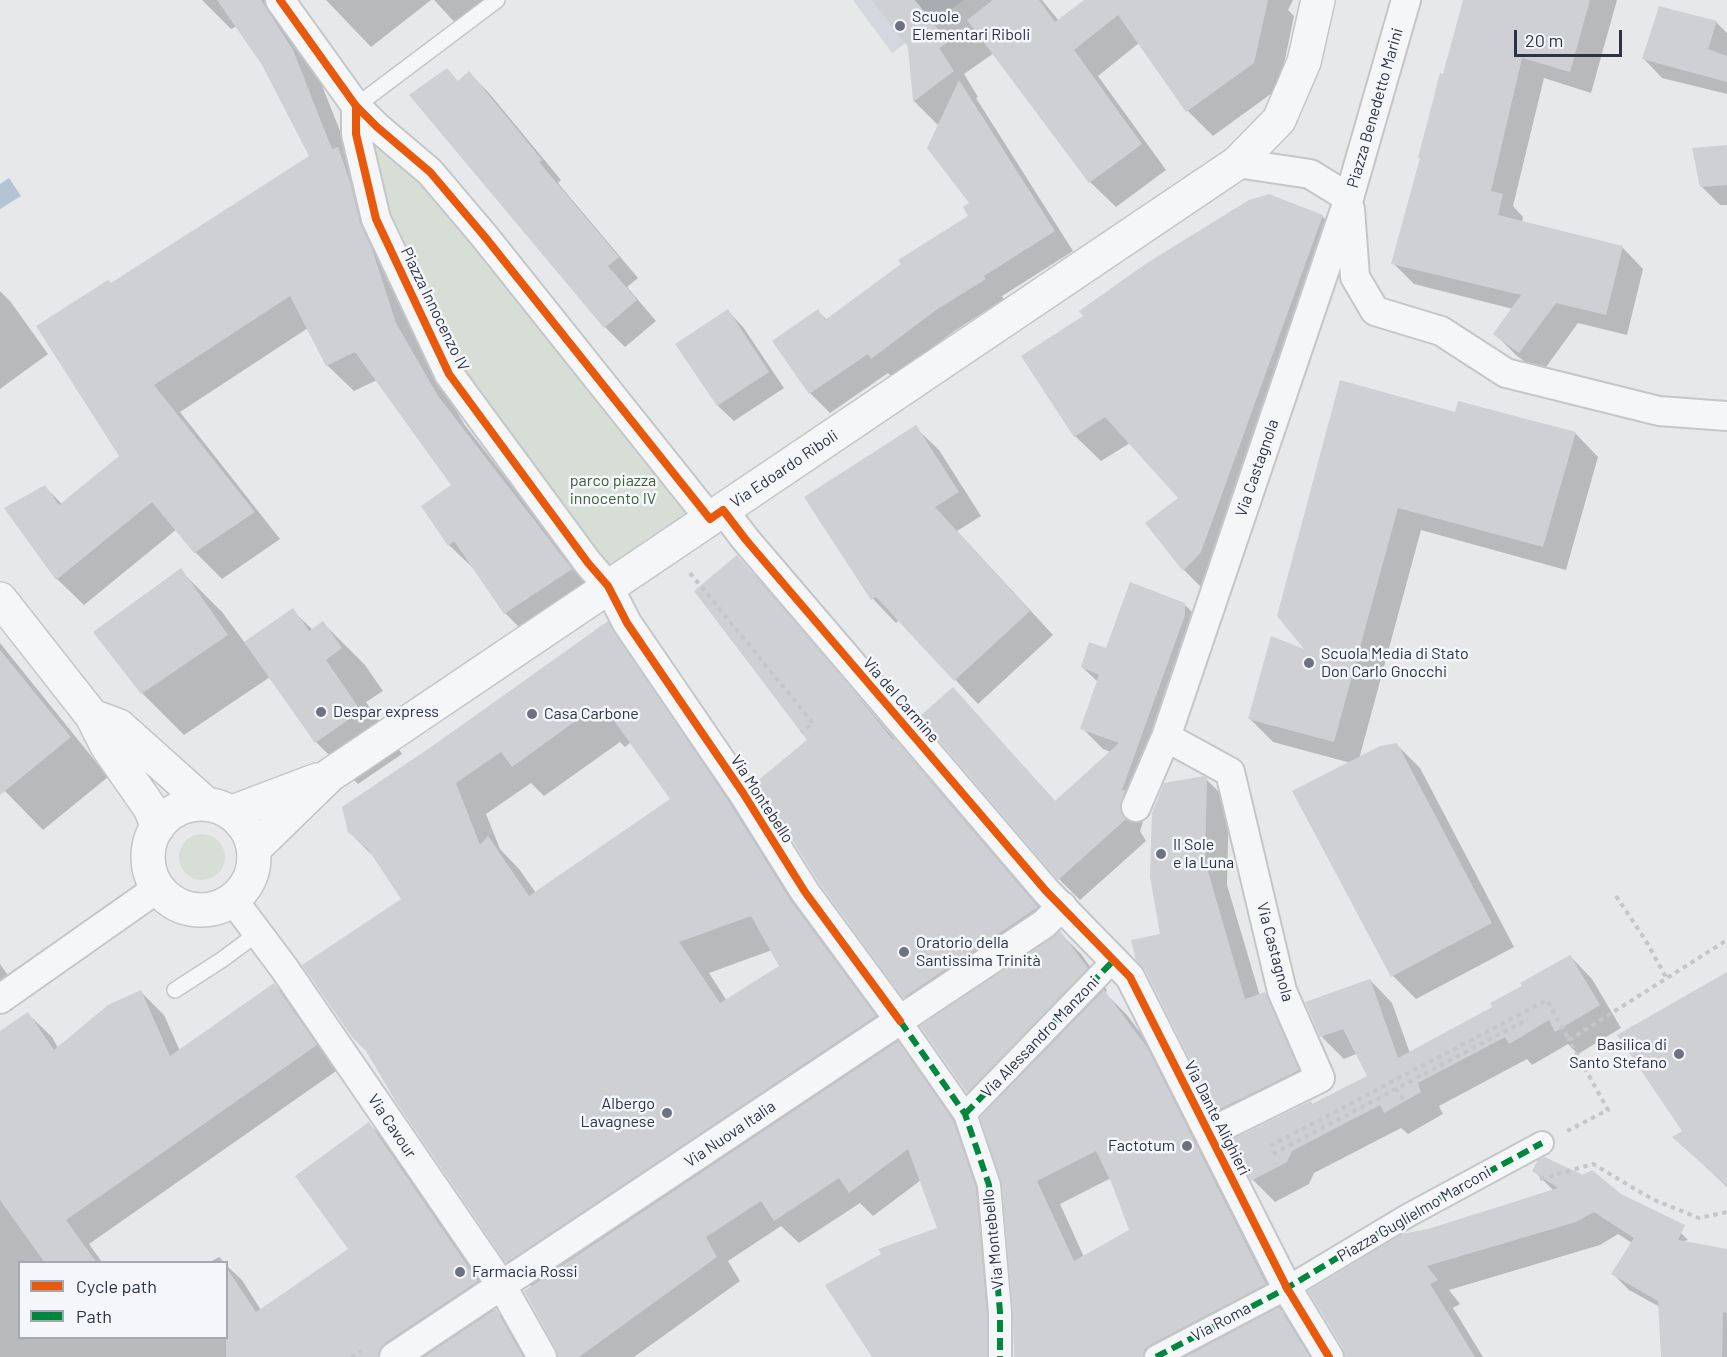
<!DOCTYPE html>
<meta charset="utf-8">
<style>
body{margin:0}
#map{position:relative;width:1727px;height:1357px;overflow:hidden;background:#e6e8ea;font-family:Barlow,sans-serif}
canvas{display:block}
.legend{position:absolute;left:18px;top:1261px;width:210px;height:78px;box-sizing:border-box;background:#f4f6f9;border:2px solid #a4a8b1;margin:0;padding:8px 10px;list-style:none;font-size:18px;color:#2b3445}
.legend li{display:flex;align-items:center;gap:12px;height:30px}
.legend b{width:30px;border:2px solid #a4a8b1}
.scale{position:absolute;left:1514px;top:30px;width:108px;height:27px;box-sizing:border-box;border:3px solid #2b3445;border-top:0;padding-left:8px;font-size:18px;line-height:21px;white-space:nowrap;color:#2b3445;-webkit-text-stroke:4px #f4f6f9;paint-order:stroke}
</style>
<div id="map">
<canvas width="1727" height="1357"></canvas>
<ul class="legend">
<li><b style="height:8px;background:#e8590c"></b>Cycle path</li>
<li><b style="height:8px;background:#00873e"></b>Path</li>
</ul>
<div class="scale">20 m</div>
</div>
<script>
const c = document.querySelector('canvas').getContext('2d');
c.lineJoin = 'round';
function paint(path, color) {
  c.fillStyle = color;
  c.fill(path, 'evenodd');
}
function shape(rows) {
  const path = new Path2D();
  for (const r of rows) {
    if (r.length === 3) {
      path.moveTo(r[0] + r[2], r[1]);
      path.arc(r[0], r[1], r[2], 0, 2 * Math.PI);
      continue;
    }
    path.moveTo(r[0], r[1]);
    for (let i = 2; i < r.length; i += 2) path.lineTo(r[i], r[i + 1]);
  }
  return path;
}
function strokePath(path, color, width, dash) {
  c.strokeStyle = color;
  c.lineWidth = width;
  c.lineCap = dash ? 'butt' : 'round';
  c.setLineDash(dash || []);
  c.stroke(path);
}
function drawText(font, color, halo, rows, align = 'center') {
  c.font = font + ' Barlow,sans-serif';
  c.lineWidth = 5;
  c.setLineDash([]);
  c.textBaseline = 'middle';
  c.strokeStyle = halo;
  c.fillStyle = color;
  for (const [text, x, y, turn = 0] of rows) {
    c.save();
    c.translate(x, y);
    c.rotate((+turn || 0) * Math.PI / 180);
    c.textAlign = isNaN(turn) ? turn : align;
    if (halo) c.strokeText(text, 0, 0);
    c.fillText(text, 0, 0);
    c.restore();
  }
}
paint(shape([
 [853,0,964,0,892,53]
]), '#d4d7dd');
paint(shape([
 [364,123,418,176,698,517,614,573,457,371,381,218],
 [202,857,23]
]), '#d6ded6');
paint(shape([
 [9,178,21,196,0,209,0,184]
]), '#b4c4d5');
paint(shape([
 [202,0,269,0,319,78,398,277,422,351,464,424,597,596,532,640,506,614,476,571,449,545,453,486,377,380,354,391,327,365,308,328,180,412,280,539,222,579,195,552,177,529,84,605,57,579,6,509,45,487,62,504,121,457,111,285,311,157,263,64,237,26,231,29],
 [326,0,431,0,371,47],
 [434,0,484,0,486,3,458,26],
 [873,0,1042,0,1059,21,1086,0,1293,0,1288,10,1294,16,1279,88,1213,136,1188,111,1139,43,1098,76,1166,170,1116,207,1090,182,994,53,964,74,978,97,976,98,1073,251,1002,296,1004,299,956,330,892,377,888,373,830,413,810,393,774,341,818,311,827,320,971,216,971,203,939,126,914,101,909,47],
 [1465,0,1617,0,1591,93,1544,78,1513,206,1523,217,1522,223,1622,247,1643,269,1627,335,1578,323,1541,374,1516,355,1495,334,1513,309,1414,284,1393,263],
 [1716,22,1727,33,1727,94,1662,78,1644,59],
 [469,73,489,93,561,180,558,183,638,278,627,287,656,321,625,347,605,327,411,96,459,82],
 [1727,147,1727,205,1720,205,1701,186],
 [1322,216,1348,242,1209,595,1184,570,1180,498,1130,443,1101,461,1075,436,1085,316],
 [0,291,10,301,48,354,0,389],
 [728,311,743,327,784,388,734,421,718,406,677,345],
 [1456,414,1575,433,1598,457,1566,570,1421,530,1359,759,1397,745,1420,768,1514,947,1416,999,1393,976,1351,763,1273,742,1250,719,1309,652,1278,616],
 [915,427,939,450,981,516,957,531,1053,635,978,704,899,620,896,623,873,599,806,498],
 [737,557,759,580,903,749,1059,929,927,1019,905,997,809,740],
 [180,570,222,612,245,643,292,610,313,630,323,623,365,665,383,691,366,702,402,754,358,784,316,742,270,677,184,735,142,693,95,632],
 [1185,605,1206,626,1140,831,1146,841,1080,900,1059,879,953,689,1056,802,1111,752,1103,749,1082,728,1098,682,1082,667],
 [607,623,638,654,906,1048,903,1049,921,1067,976,1145,1009,1357,880,1357,939,1229,921,1180,873,1216,860,1203,799,1243,781,1226,728,1261,740,1281,634,1357,560,1357,532,1287,507,1262,403,900,374,857,349,832,432,748],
 [620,742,625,747,631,742,672,800,536,893,519,869,500,849,486,814,531,783,544,796],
 [772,950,781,966,727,1001,709,973],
 [0,643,108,777,43,830,0,786],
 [1206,779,1229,802,1227,885,1260,996,1265,994,1288,1017,1320,1093,1240,1133,1217,1110,1161,935],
 [1060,933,1081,954,1107,990,1105,993,1127,1015,1170,1072,1289,1307,1281,1311,1303,1333,1317,1357,1015,1357,1015,1312,1004,1184,988,1112,968,1092],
 [1111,1178,1131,1231,1084,1257,1060,1204],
 [1570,956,1592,979,1621,1028,1578,1054,1568,1044,1532,1065,1527,1059,1439,1106,1443,1114,1408,1134,1401,1128,1314,1173,1309,1184,1275,1202,1253,1180,1313,1106,1370,1077,1356,1054,1344,1059,1322,1037,1307,1003,1370,980,1392,1003,1410,1053,1494,1008],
 [0,964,10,978,0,984],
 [1727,973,1727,1187,1674,1137,1684,1131],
 [274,984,297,1008,339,1069,89,1244,102,1262,20,1262,20,1338,226,1338,226,1265,242,1280,261,1310,350,1250,369,1124,393,1147,501,1305,494,1309,519,1334,532,1357,0,1357,0,1033,28,1014,52,1037,58,1048,141,992,164,1015,180,1051],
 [1534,1171,1620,1195,1666,1218,1688,1240,1680,1242,1727,1251,1727,1357,1663,1357,1660,1307,1629,1290,1613,1274,1632,1243,1618,1234,1600,1245,1449,1290,1460,1304,1453,1308,1483,1357,1347,1357,1429,1231,1554,1191],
 [219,1257,224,1262,210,1262]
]), '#0003');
paint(shape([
 [217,0,261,0,293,50,332,149,338,147,350,182,360,223,372,249,396,323,438,396,572,569,504,614,454,541,448,546,421,506,451,485,355,352,326,366,290,296,154,385,255,512,194,553,152,502,56,580,4,508,45,485,59,505,119,456,36,326,108,280,111,283,309,156,262,65],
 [872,0,915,0,948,42,939,48,954,71,913,102,908,47],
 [993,0,1039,0,1055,22,1084,0,1268,0,1254,63,1186,112,1118,15,1074,50,1142,144,1089,183,967,20],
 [1463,0,1590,0,1570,72,1522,58,1491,191,1503,194,1498,215,1623,246,1606,315,1556,303,1519,353,1493,334,1521,295,1391,264,1420,158,1418,158,1440,73,1443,74],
 [1659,6,1717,21,1708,49,1727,56,1727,82,1642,59],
 [447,68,458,81,469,71,542,160,539,162,619,257,608,266,637,300,604,328,409,95],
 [959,80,1055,231,984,276,986,279,936,310,871,359,868,354,809,394,772,341,818,309,825,320,901,264,898,260,968,216,963,207,969,203,927,148],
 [1727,145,1727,185,1700,187,1692,148],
 [1269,194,1323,215,1201,552,1183,571,1145,523,1178,498,1105,417,1074,437,1021,356,1083,316,1079,311,1147,263,1249,200],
 [728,309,769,372,717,406,675,344],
 [1340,380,1455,412,1458,401,1576,432,1543,547,1398,508,1334,742,1248,719,1271,636,1304,649,1277,616],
 [916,425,959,492,935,507,1030,611,954,681,876,597,871,600,804,497],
 [737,555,850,687,893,740,894,739,1038,907,903,998,819,883,756,782,807,740,694,591],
 [181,568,228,635,141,694,93,632],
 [1130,582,1185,603,1185,615,1122,790,1125,790,1120,808,1126,819,1058,880,919,717,953,687,1055,801,1119,743,1080,729,1099,675,1081,667,1089,642,1106,648],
 [293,608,309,631,323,621,342,648,326,660,361,711,315,743,244,642],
 [608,621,729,802,791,901,876,1016,506,1263,396,1102,366,1051,352,1037,302,965,401,899,368,849,348,832,342,807,431,747],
 [605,708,670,799,529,896,488,836,480,845,456,783,501,752,512,767,588,712,593,717],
 [751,916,779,966,720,1003,679,942],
 [0,650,71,737,0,795],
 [1397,743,1492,923,1391,977,1292,791,1380,746],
 [1204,776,1207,778,1205,861,1245,999,1265,992,1299,1070,1216,1111,1145,970,1136,960,1131,940,1160,934,1150,877,1152,813,1164,783],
 [1060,931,1088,968,967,1093,920,1026],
 [1570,955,1600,1005,1555,1032,1549,1020,1509,1044,1505,1037,1418,1083,1421,1092,1384,1113,1380,1105,1292,1151,1287,1162,1251,1181,1231,1140,1311,1101,1312,1104,1367,1076,1343,1029,1320,1037,1305,1002,1370,979,1398,1058,1492,1007,1490,1003,1522,986,1520,983],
 [1727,972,1727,1186,1672,1137,1682,1131,1617,1035],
 [274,983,317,1045,66,1220,97,1263,45,1263,0,1200,0,1031,28,1012,54,1050,108,1005,141,990,170,1056],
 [1104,990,1147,1047,1266,1284,1150,1345,1144,1350,1143,1357,1014,1357,1013,1311,1002,1184,980,1117],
 [1096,1151,1112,1184,1129,1230,1074,1261,1037,1181],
 [898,1041,953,1120,976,1188,987,1313,987,1357,872,1357,825,1285,881,1254,878,1249,937,1228,908,1149,849,1193,839,1178,774,1221,761,1201,706,1237,717,1257,579,1357,558,1357,556,1349,524,1291],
 [369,1122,478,1281,385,1343,380,1349,378,1357,226,1357,226,1267,256,1312,348,1249,295,1176],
 [1545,1157,1583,1175,1592,1170,1621,1194,1685,1225,1678,1240,1727,1249,1727,1313,1723,1312,1722,1357,1661,1357,1658,1301,1611,1274,1634,1238,1594,1212,1576,1222,1427,1266,1438,1280,1430,1284,1475,1357,1345,1357,1343,1348,1308,1291,1402,1234,1428,1229,1558,1188,1532,1171,1538,1160],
 [1279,1307,1310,1357,1185,1357],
 [496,1309,523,1357,424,1357]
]), '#ced0d3');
const service = shape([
 [356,106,497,0],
 [175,990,223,959,258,933]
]);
const pedestrian = shape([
 [900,1021,965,1114,989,1185,1000,1312,1000,1357],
 [965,1114,1114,960],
 [1156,1357,1287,1288,1407,1216,1542,1143]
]);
const minor = shape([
 [280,0,356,106,377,127,430,172,485,237,710,519],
 [356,106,356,134,376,219,449,374,588,563,608,586,627,623,743,793,805,892,900,1021],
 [1237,163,1310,174,1349,198],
 [1350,209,1355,277,1375,311,1441,331,1506,373,1659,411,1727,416],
 [723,510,746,540,1046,891,1130,977,1287,1288,1329,1357],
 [1166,737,1230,772,1282,991,1320,1078,1209,1133],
 [1136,807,1166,737,1349,198,1406,0],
 [233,900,284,968,502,1286,542,1357],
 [0,999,158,888],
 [394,1357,1044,924,1062,906]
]);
const tertiary = shape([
 [0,599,92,716,107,746,150,808,158,827],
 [92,716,119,726,206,804],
 [201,857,53],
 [230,813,317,780],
 [254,849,330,775,1237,163,1279,120,1304,62,1318,0]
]);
strokePath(service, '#c4c6c8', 18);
strokePath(pedestrian, '#c4c6c8', 26);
strokePath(minor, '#c4c6c8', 32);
strokePath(tertiary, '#c4c6c8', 36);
strokePath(shape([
 [690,573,813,723,801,732],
 [1616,896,1646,941,1667,979],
 [1396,1088,1404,1101],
 [1567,1131,1608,1110,1569,1040,1727,940],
 [1270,1146,1547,1000,1569,1040],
 [1273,1154,1528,1019],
 [1540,1179,1593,1164,1652,1199,1699,1218,1727,1212],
 [351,1357,361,1351]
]), '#c5c6ca', 4, [4.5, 4.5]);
strokePath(service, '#f5f6f7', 15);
strokePath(pedestrian, '#f5f6f7', 22);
strokePath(minor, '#f5f6f7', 28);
strokePath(tertiary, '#f5f6f7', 33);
strokePath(shape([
 [900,1021,965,1114,989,1185,1000,1312,1000,1357],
 [965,1114,1114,960],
 [1156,1357,1287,1288,1407,1216,1542,1143]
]), '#00873e', 6, [12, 6]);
strokePath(shape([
 [280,0,356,106,377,127,430,172,485,237,710,519,723,510,746,540,1046,891,1130,977,1287,1288,1329,1357],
 [356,106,356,134,376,219,449,374,588,563,608,586,627,623,743,793,805,892,900,1021]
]), '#e8590c', 8);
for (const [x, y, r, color] of [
 [900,26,6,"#6c737f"],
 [1309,663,6,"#6c737f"],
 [321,712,6,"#6c737f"],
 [532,714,6,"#6c737f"],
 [1161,854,6,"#6c737f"],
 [904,952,6,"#6c737f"],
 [1679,1054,6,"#6c737f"],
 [667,1113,6,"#6c737f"],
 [1187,1146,6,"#6c737f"],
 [460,1272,6,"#6c737f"]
]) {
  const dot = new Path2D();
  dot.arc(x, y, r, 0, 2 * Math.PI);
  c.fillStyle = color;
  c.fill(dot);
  strokePath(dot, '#f4f6f9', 2);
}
drawText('16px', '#2b3445', '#f4f6f9', [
 ["Scuole",912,17],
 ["Elementari Riboli",912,35],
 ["Scuola Media di Stato",1321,654],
 ["Don Carlo Gnocchi",1321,672],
 ["Despar express",333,712],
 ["Casa Carbone",544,714],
 ["Il Sole",1173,845],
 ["e la Luna",1173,863],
 ["Oratorio della",916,943],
 ["Santissima Trinità",916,961],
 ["Basilica di",1667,1045,"right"],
 ["Santo Stefano",1667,1063,"right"],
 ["Albergo",655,1104,"right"],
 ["Lavagnese",655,1122,"right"],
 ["Factotum",1175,1146,"right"],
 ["Farmacia Rossi",472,1272]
], 'left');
drawText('16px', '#2b3445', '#f4f6f9', [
 ["Piazza Benedetto Marini",1375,108,-74],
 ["Piazza Innocenzo IV",435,309,64],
 ["Via Castagnola",1257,468,-71],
 ["Via Edoardo Riboli",784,469,-34],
 ["Via del Carmine",901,700,49],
 ["Via Montebello",762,799,57],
 ["Via Castagnola",1275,952,75],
 ["Via Alessandro Manzoni",1040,1037,-46],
 ["Via Dante Alighieri",1217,1118,63],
 ["Via Cavour",392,1126,56],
 ["Via Nuova Italia",730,1134,-34],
 ["Piazza Guglielmo Marconi",1414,1214,-30],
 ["Via Montebello",993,1239,-96],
 ["Via Roma",1221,1322,-28]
]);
drawText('16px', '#3f6138', '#f4f6f9', [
 ["parco piazza",613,481],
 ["innocento IV",613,499]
]);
</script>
